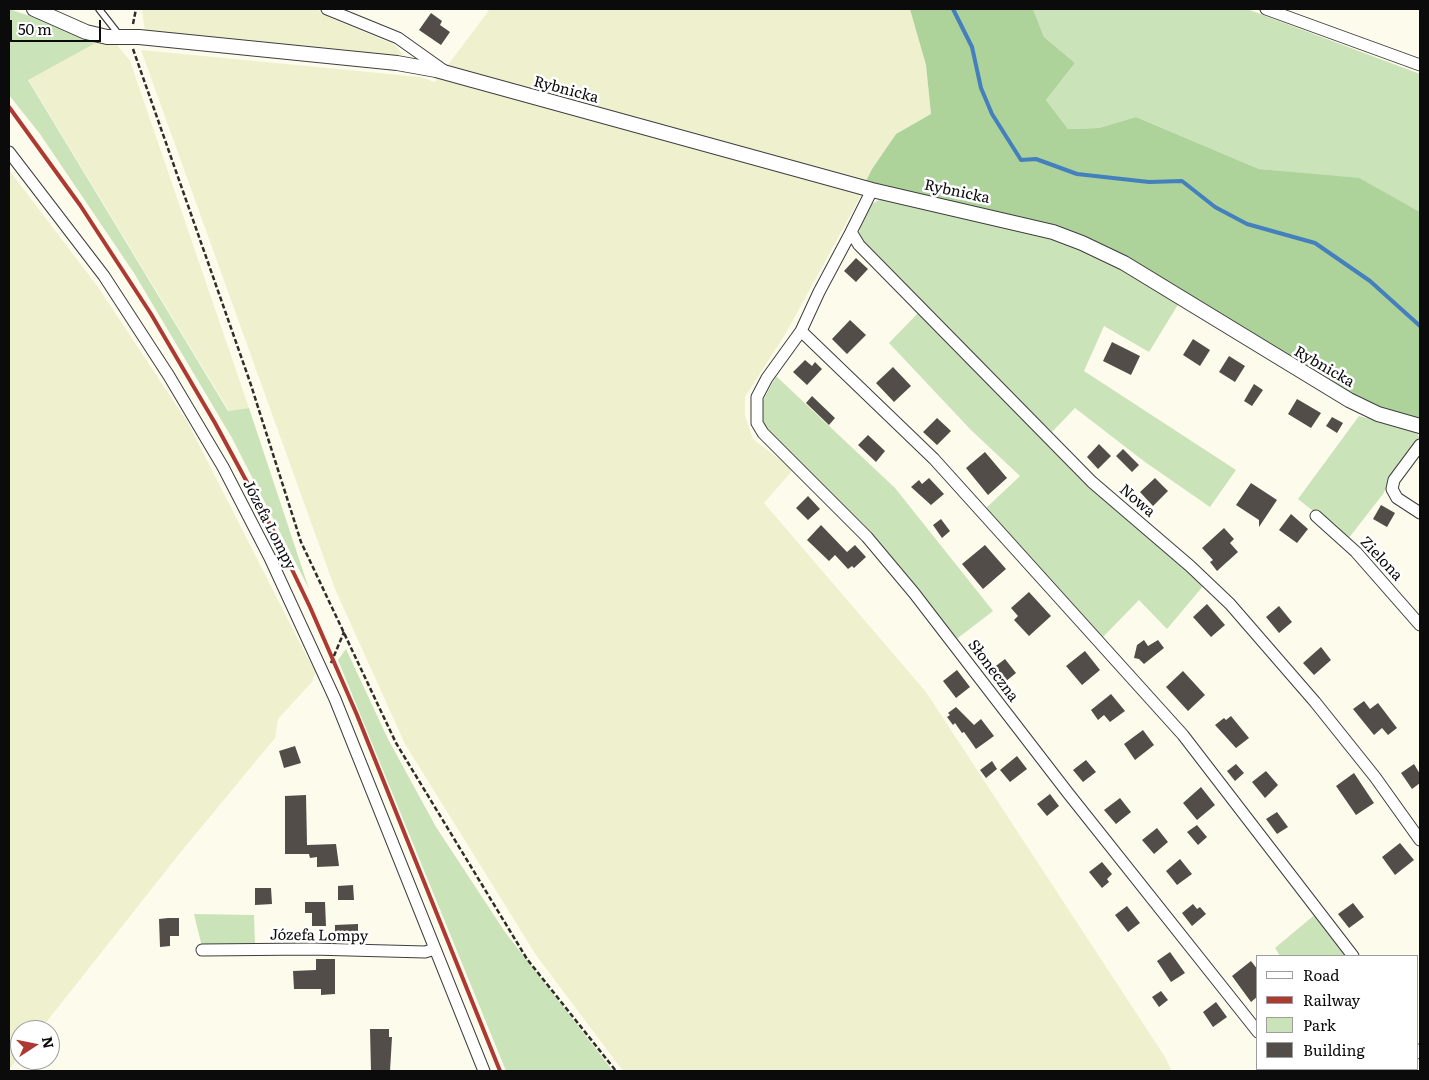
<!DOCTYPE html>
<meta charset="utf-8">
<style>
body{margin:0}
#map{position:relative;width:1429px;height:1080px;overflow:hidden;background:#fdfbeb;font-family:Literata,serif}
canvas{display:block}
.frame{position:absolute;inset:0;border:10px solid #0b0b0b;pointer-events:none}
.legend{position:absolute;left:1256px;top:955px;width:162px;height:115px;box-sizing:border-box;background:#fff;border:1px solid #9d9d9d;margin:0;padding:6px 9px;list-style:none;font-size:15px;color:#0b0b0b}
.legend li{display:flex;align-items:center;gap:10px;height:25px}
.legend b{width:25px;border:1px solid #9d9d9d}
.north{position:absolute;left:10px;top:1020px;width:50px;height:50px;box-sizing:border-box;background:#fff;border:1px solid #9d9d9d;border-radius:50%;rotate:79deg;font-size:14px;font-weight:700;line-height:20px;text-align:center;color:#0b0b0b}
.north::after{content:'';display:block;margin:auto;width:18px;height:22px;background:#ac3a32;clip-path:polygon(50% 0,100% 100%,50% 72%,0 100%)}
.scale{position:absolute;left:10px;top:20px;width:91px;height:22px;box-sizing:border-box;border:2px solid #0b0b0b;border-top:0;padding-left:6px;font-size:15px;line-height:18px;white-space:nowrap;color:#0b0b0b;-webkit-text-stroke:4px #fff;paint-order:stroke}
</style>
<div id="map">
<canvas width="1429" height="1080"></canvas>
<div class="frame"></div>
<ul class="legend">
<li><b style="height:6px;background:#fff"></b>Road</li>
<li><b style="height:6px;background:#ac3a32"></b>Railway</li>
<li><b style="height:14px;background:#cae3b9"></b>Park</li>
<li><b style="height:14px;background:#524d49"></b>Building</li>
</ul>
<div class="north">N</div>
<div class="scale">50 m</div>
</div>
<script>
const c = document.querySelector('canvas').getContext('2d');
c.lineJoin = 'round';
function paint(path, color) {
  c.fillStyle = color;
  c.fill(path, 'evenodd');
}
function shape(rows) {
  const path = new Path2D();
  for (const r of rows) {
    path.moveTo(r[0], r[1]);
    for (let i = 2; i < r.length; i += 2) path.lineTo(r[i], r[i + 1]);
  }
  return path;
}
function strokePath(path, color, width, dash) {
  c.strokeStyle = color;
  c.lineWidth = width;
  c.lineCap = dash ? 'butt' : 'round';
  c.setLineDash(dash || []);
  c.stroke(path);
}
function drawText(font, color, halo, rows, align = 'center') {
  c.font = font + ' Literata,serif';
  c.lineWidth = 5;
  c.setLineDash([]);
  c.textBaseline = 'middle';
  c.strokeStyle = halo;
  c.fillStyle = color;
  for (const [text, x, y, turn = 0] of rows) {
    c.save();
    c.translate(x, y);
    c.rotate((+turn || 0) * Math.PI / 180);
    c.textAlign = isNaN(turn) ? turn : align;
    if (halo) c.strokeText(text, 0, 0);
    c.fillText(text, 0, 0);
    c.restore();
  }
}
paint(shape([
 [142,9,316,9,331,18,395,45,403,55,396,57,145,32],
 [490,9,911,10,926,65,931,114,896,134,872,169,858,201,786,333,745,397,745,416,753,439,793,470,764,503,926,692,1165,1057,1172,1071,623,1071,536,955,405,744,335,589,141,50,420,77,435,82],
 [101,40,117,45,130,61,249,408,229,411,28,79],
 [9,170,98,287,188,423,308,659,316,671,312,682,278,719,275,738,180,853,40,1030,20,1030,20,1055,9,1070]
]), '#eff0ce');
paint(shape([
 [9,9,101,40,28,80,228,411,249,408,309,589,232,438,134,273,40,134,9,95],
 [1033,9,1247,9,1420,74,1420,212,1359,179,1259,169,1136,117,1099,128,1068,129,1046,100,1075,63,1044,37],
 [881,199,1022,229,1067,243,1126,271,1179,303,1149,352,1104,326,1084,371,1236,470,1210,507,1145,462,1075,408,1052,432,971,353,866,245,859,233,861,226,872,204],
 [919,312,1074,472,1204,585,1167,629,1139,600,1102,638,985,509,1020,476,971,430,889,343],
 [776,376,895,488,993,611,954,641,911,582,864,525,803,468,764,426,759,408],
 [1359,416,1415,430,1419,437,1418,442,1390,480,1383,494,1348,539,1298,499],
 [346,649,388,739,436,827,505,932,613,1071,506,1071,338,660],
 [1318,912,1351,956,1280,956,1275,948],
 [194,914,254,915,255,946,202,947]
]), '#cae3b9');
paint(shape([
 [910,9,1033,9,1044,37,1075,63,1046,100,1068,129,1099,128,1136,117,1259,169,1359,178,1420,212,1420,420,1368,408,1047,225,866,181,872,169,896,134,931,114,926,65]
]), '#add29a');
strokePath(shape([
 [953,9,972,47,981,88,992,114,1021,160,1036,159,1077,174,1149,182,1182,181,1215,207,1247,224,1315,243,1370,281,1420,326]
]), '#447fbe', 4);
paint(shape([
 [431,13,442,21,440,25,450,32,441,45,419,30],
 [856,258,868,269,856,282,844,271],
 [850,320,866,335,847,354,832,339],
 [1193,339,1210,350,1200,366,1183,355],
 [1112,342,1140,356,1131,375,1103,361],
 [1229,356,1245,366,1235,382,1219,372],
 [805,360,812,366,815,362,822,369,807,385,793,372],
 [893,367,911,386,894,402,876,383],
 [1254,384,1263,390,1252,406,1244,401],
 [812,396,835,418,829,425,806,403],
 [1297,399,1321,413,1311,428,1288,414],
 [1332,417,1343,423,1337,433,1326,426],
 [937,418,951,431,937,445,923,432],
 [868,435,885,451,876,462,858,445],
 [1099,444,1111,456,1098,469,1087,457],
 [1123,449,1139,465,1132,472,1116,456],
 [985,452,1007,478,988,495,966,468],
 [929,478,944,494,931,505,911,487,919,480,922,484],
 [1155,478,1168,491,1153,506,1140,492],
 [1251,483,1277,500,1259,527,1259,520,1236,505],
 [808,496,820,509,808,520,796,508],
 [1381,505,1395,513,1387,527,1373,519],
 [1291,514,1308,529,1297,543,1279,530],
 [941,519,950,531,942,538,933,525],
 [821,525,847,552,855,545,866,557,854,568,852,566,848,569,835,555,829,561,807,540],
 [1224,528,1234,539,1230,543,1238,552,1217,571,1210,562,1213,560,1202,548],
 [985,545,1006,569,983,589,962,564],
 [1029,592,1051,616,1029,636,1014,620,1018,616,1011,608],
 [1207,604,1225,625,1211,637,1193,617],
 [1279,606,1292,622,1279,633,1266,617],
 [1144,640,1148,646,1158,640,1164,648,1144,664,1139,659,1134,658,1137,645],
 [1321,647,1331,660,1314,675,1303,663],
 [1085,651,1100,670,1082,685,1066,666],
 [1005,659,1016,673,1000,686,988,672],
 [957,670,970,687,956,698,943,681],
 [1183,671,1205,695,1188,711,1166,687],
 [1111,694,1125,711,1110,722,1104,715,1098,720,1091,710],
 [1364,701,1370,709,1378,703,1397,728,1388,735,1382,728,1374,735,1353,709],
 [956,707,974,725,981,719,994,736,976,749,964,732,962,733,955,723,953,725,947,717,950,715,948,713],
 [1231,716,1249,738,1236,748,1215,725,1224,718,1226,720],
 [1143,730,1154,745,1135,760,1124,744],
 [295,746,301,763,284,768,279,751],
 [1017,756,1027,769,1010,782,1000,770],
 [1086,760,1096,772,1083,782,1073,770],
 [992,761,997,769,986,778,980,770],
 [1236,764,1244,773,1235,781,1227,771],
 [1414,764,1420,774,1420,783,1412,789,1401,773],
 [1266,771,1278,785,1265,798,1252,782],
 [1354,773,1374,803,1356,815,1336,786],
 [1201,787,1215,805,1197,820,1183,803],
 [1050,794,1059,806,1047,816,1037,804],
 [306,795,307,845,336,844,339,866,317,867,317,857,310,858,309,854,285,854,285,796],
 [1120,798,1131,812,1116,824,1104,810],
 [1277,812,1288,827,1277,834,1266,819],
 [1197,825,1207,837,1198,845,1187,832],
 [1157,828,1168,842,1154,854,1142,840],
 [1400,843,1414,860,1395,875,1382,857],
 [1180,859,1192,874,1177,885,1166,871],
 [1102,862,1112,874,1107,879,1109,882,1102,888,1089,872],
 [353,885,354,900,338,900,338,886],
 [255,888,271,888,272,904,255,905],
 [305,902,325,902,326,926,312,926,312,913,305,913],
 [1353,903,1364,917,1349,928,1338,914],
 [1193,904,1197,909,1200,907,1206,914,1192,926,1182,913],
 [1127,906,1140,923,1128,932,1115,915],
 [168,918,179,918,179,936,170,936,170,946,160,947,159,919],
 [358,924,358,943,335,942,335,925],
 [1170,952,1185,973,1171,982,1157,961],
 [316,959,335,959,335,994,321,995,321,989,294,989,293,971,316,970],
 [1251,961,1258,970,1258,996,1251,1002,1232,976],
 [1161,991,1168,1000,1159,1007,1152,997],
 [1216,1002,1227,1017,1213,1027,1203,1012],
 [370,1029,389,1029,389,1037,392,1037,390,1071,371,1071]
]), '#524d49');
const service = shape([
 [99,9,120,36]
]);
const minor = shape([
 [327,9,398,38,443,70],
 [1266,9,1420,65],
 [9,152,104,276,169,376,223,467,270,558,335,699,484,1071],
 [872,190,851,232,859,245,1092,482,1190,566,1230,604,1315,702,1375,777,1420,840],
 [851,232,819,292,801,331,934,459,1183,735,1353,956],
 [801,331,767,378,757,397,757,423,763,433,867,537,914,593,1068,793,1258,1032],
 [1420,445,1394,480,1392,489,1397,498,1420,513],
 [1316,516,1356,552,1420,625],
 [202,950,312,949,425,952,435,949],
 [1418,1050,1420,1053],
 [1285,1069,1287,1071]
]);
const tertiary = shape([
 [34,9,86,32,107,37,139,37,397,63,436,70,872,190,1053,232,1082,243,1124,263,1349,400,1378,414,1420,426]
]);
strokePath(service, '#3e3e3e', 8);
strokePath(minor, '#3e3e3e', 13);
strokePath(tertiary, '#3e3e3e', 16);
strokePath(shape([
 [133,24,136,9],
 [133,49,250,382,301,542,396,743,527,959,616,1071],
 [331,663,344,632]
]), '#2d2d2d', 2.5, [5, 2.5]);
strokePath(service, '#fff', 5.5);
strokePath(minor, '#fff', 11);
strokePath(tertiary, '#fff', 14);
strokePath(shape([
 [9,107,80,205,151,314,215,423,274,532,310,607,357,715,500,1071]
]), '#ac3a32', 4);
drawText('15px', '#0b0b0b', '#fff', [
 ["Rybnicka",566,90,15],
 ["Rybnicka",957,192,12],
 ["Rybnicka",1324,367,30],
 ["Nowa",1137,501,40],
 ["Józefa Lompy",269,525,63],
 ["Zielona",1381,559,47],
 ["Słoneczna",993,671,53],
 ["Józefa Lompy",319,936,1]
]);
</script>
